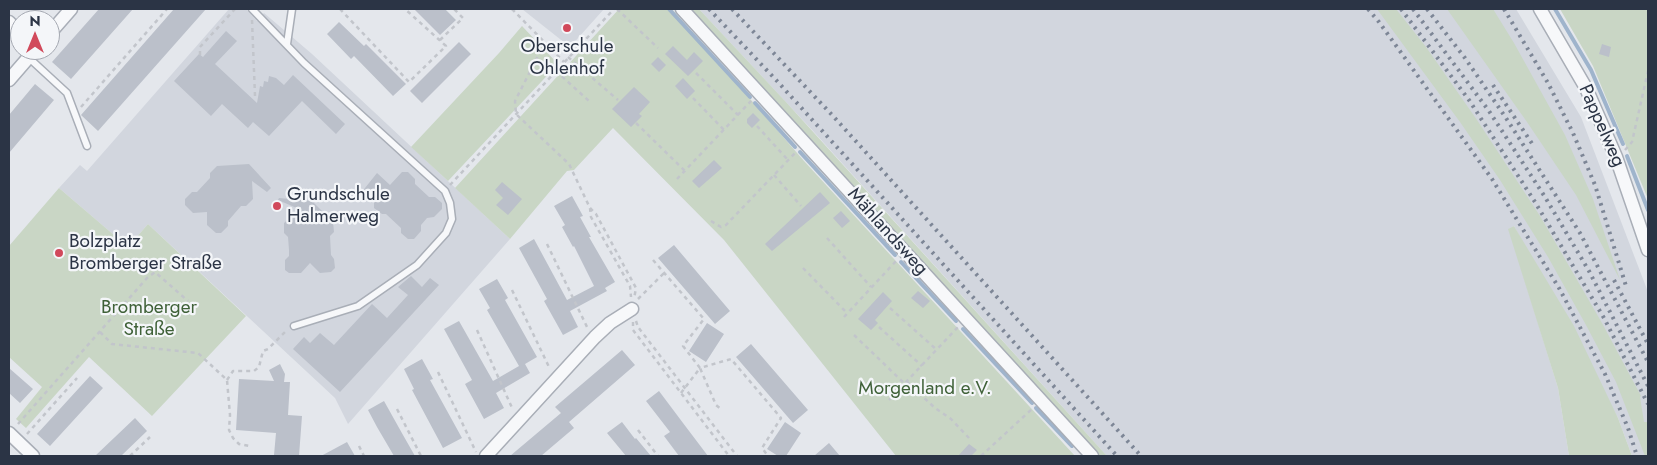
<!DOCTYPE html>
<meta charset="utf-8">
<style>
body{margin:0}
#map{position:relative;width:1657px;height:465px;overflow:hidden;background:#e4e7ec;font-family:Jost,sans-serif}
canvas{display:block}
.frame{position:absolute;inset:0;border:10px solid #2b3445;pointer-events:none}
.north{position:absolute;left:10px;top:10px;width:50px;height:50px;box-sizing:border-box;background:#f4f6f9;border:1px solid #a4a8b1;border-radius:50%;rotate:0deg;font-size:14px;font-weight:700;line-height:20px;text-align:center;color:#2b3445}
.north::after{content:'';display:block;margin:auto;width:18px;height:22px;background:#d1495b;clip-path:polygon(50% 0,100% 100%,50% 72%,0 100%)}
</style>
<div id="map">
<canvas width="1657" height="465"></canvas>
<div class="frame"></div>
<div class="north">N</div>
</div>
<script>
const c = document.querySelector('canvas').getContext('2d');
c.lineJoin = 'round';
function paint(path, color) {
  c.fillStyle = color;
  c.fill(path, 'evenodd');
}
function shape(rows) {
  const path = new Path2D();
  for (const r of rows) {
    path.moveTo(r[0], r[1]);
    for (let i = 2; i < r.length; i += 2) path.lineTo(r[i], r[i + 1]);
  }
  return path;
}
function strokePath(path, color, width, dash) {
  c.strokeStyle = color;
  c.lineWidth = width;
  c.lineCap = dash ? 'butt' : 'round';
  c.setLineDash(dash || []);
  c.stroke(path);
}
function drawText(font, color, halo, rows, align = 'center') {
  c.font = font + ' Jost,sans-serif';
  c.lineWidth = 4.5;
  c.setLineDash([]);
  c.textBaseline = 'middle';
  c.strokeStyle = halo;
  c.fillStyle = color;
  for (const [text, x, y, turn = 0] of rows) {
    c.save();
    c.translate(x, y);
    c.rotate((+turn || 0) * Math.PI / 180);
    c.textAlign = isNaN(turn) ? turn : align;
    if (halo) c.strokeText(text, 0, 0);
    c.fillText(text, 0, 0);
    c.restore();
  }
}
paint(shape([
 [229,9,246,9,257,21,264,13,312,54,510,239,348,424,335,398,148,224,128,247,59,188,80,165,87,171],
 [522,9,604,9,570,47],
 [699,9,1516,9,1581,117,1648,292,1648,456,1632,456,1618,418,1514,226,1509,229,1558,388,1569,456,1107,456,813,131]
]), '#d2d6de');
paint(shape([
 [619,9,672,9,804,161,1075,456,896,456,724,240,613,128,574,170,567,171,510,239,455,188],
 [688,9,699,9,786,102,1107,456,1097,456],
 [1377,9,1396,9,1426,47,1477,120,1540,216,1602,323,1641,396,1640,397,1644,422,1648,422,1648,456,1645,456,1616,382,1586,325,1548,257,1500,180,1460,122],
 [1447,9,1493,9,1514,43,1565,135,1593,199,1620,280,1576,195,1527,122],
 [1560,9,1648,9,1648,199,1593,66],
 [522,26,558,64,448,181,411,147,499,53],
 [59,188,128,247,148,224,246,316,152,416,89,357,26,428,16,419,42,387,9,357,9,246],
 [1514,226,1574,326,1618,418,1632,456,1569,456,1558,388,1508,229]
]), '#c9d6c5');
strokePath(shape([
 [669,9,750,97],
 [1555,9,1591,70,1623,144],
 [755,103,795,147],
 [800,152,895,255],
 [1627,156,1648,210],
 [901,262,956,321],
 [963,329,1032,403],
 [1036,408,1072,446]
]), '#9fb4cc', 4);
paint(shape([
 [99,9,133,9,71,79,52,62],
 [174,9,206,9,98,131,81,115],
 [414,9,445,9,456,20,440,35],
 [339,22,364,46,366,44,406,84,393,96,354,56,351,59,327,34],
 [226,31,237,41,215,64,257,103,260,86,263,87,264,81,268,82,269,76,276,78,284,85,293,75,345,124,336,134,302,101,269,136,253,122,248,128,222,104,211,116,174,81,199,54,203,57],
 [459,42,471,54,422,103,410,91],
 [1602,44,1611,47,1609,57,1599,54],
 [673,46,687,60,694,52,703,61,688,76,665,54],
 [658,57,666,65,659,72,651,64],
 [683,78,695,91,687,99,675,86],
 [35,84,54,100,9,153,9,115],
 [634,87,650,102,639,114,642,116,631,127,612,109],
 [753,113,760,120,752,128,747,123,747,119],
 [714,160,722,168,699,188,692,181],
 [249,164,271,188,267,192,252,181,253,199,246,206,241,206,228,221,228,226,221,233,216,233,207,225,207,212,193,213,185,205,185,199,192,192,197,192,210,178,210,173,217,166],
 [402,172,408,172,415,179,415,184,429,197,435,197,442,203,442,209,434,217,427,218,421,225,421,231,414,239,408,239,401,233,401,228,386,214,382,214,374,208,374,189,358,200,357,198,377,173,390,185],
 [502,182,522,199,508,215,496,205,503,198,495,190],
 [820,192,830,203,772,251,765,244],
 [572,196,583,216,580,217,591,237,589,237,615,282,605,288,607,291,570,311,578,327,563,335,544,301,547,299,519,248,534,239,567,300,594,286,574,246,573,247,562,227,565,225,554,206],
 [279,198,312,201,333,222,334,232,330,236,331,255,334,259,335,268,331,272,320,273,310,263,301,273,289,273,285,270,285,260,289,256,289,250,288,237,284,233,284,223,299,209,278,200],
 [841,211,850,221,842,228,833,218],
 [674,245,730,311,715,324,658,258],
 [411,276,422,287,430,278,439,285,340,392,293,349,304,337,310,343,320,333,334,345,372,304,387,318,408,295,398,287],
 [497,279,508,298,505,300,537,357,525,364,530,373,496,393,504,408,484,419,465,384,472,380,444,329,459,321,493,381,519,366,487,310,490,308,479,289],
 [918,291,930,301,923,308,911,298],
 [883,292,892,301,875,320,878,323,871,330,858,319],
 [707,323,724,334,706,362,689,351],
 [751,344,808,410,793,423,736,357],
 [622,350,635,365,569,422,574,428,541,456,510,456,561,413,555,407],
 [422,359,433,379,430,380,462,438,443,448,412,390,414,389,404,369],
 [280,364,285,374,284,382,290,382,288,415,302,416,299,456,274,455,276,433,236,430,239,379,274,381,269,370],
 [9,368,33,389,20,403,9,393],
 [90,376,103,388,50,446,37,434],
 [659,391,683,423,708,456,679,456,664,436,670,432,646,401],
 [384,401,403,435,415,456,394,456,377,427,368,410],
 [135,418,147,431,121,456,95,456],
 [622,422,635,439,636,438,651,456,626,456,607,433],
 [785,422,801,433,786,456,778,456,767,449],
 [347,442,355,456,321,456],
 [829,443,840,456,814,456],
 [969,444,977,450,971,456,958,456]
]), '#bbc0ca');
const lane = shape([
 [252,9,304,63,445,191,450,203,452,219,446,233,417,265,358,306,294,326],
 [287,44,292,9],
 [29,58,67,93,87,146]
]);
const street = shape([
 [682,9,1092,456],
 [1540,9,1586,88,1616,157,1648,250],
 [9,22,20,34],
 [50,33,71,9],
 [9,80,35,50],
 [9,433,33,456],
 [486,456,595,337,610,323,632,309]
]);
strokePath(lane, '#a9aeb7', 9);
strokePath(street, '#a9aeb7', 15);
strokePath(shape([
 [340,9,409,82,446,46,405,9],
 [512,9,564,62],
 [617,9,658,48],
 [252,20,255,96],
 [440,40,463,18,454,9],
 [543,42,537,58,515,101,516,114,569,164,590,208,596,214,636,288,634,299],
 [200,55,200,47,235,9],
 [568,57,618,100],
 [556,71,589,101],
 [696,73,738,115],
 [693,98,724,130],
 [81,107,167,9],
 [636,123,685,171],
 [757,126,788,160],
 [1625,150,1632,142,1648,71],
 [774,175,801,206],
 [677,179,751,101],
 [450,185,614,9],
 [590,208,591,217,630,286,631,297],
 [711,221,721,227,726,225,797,151],
 [827,238,871,287],
 [547,244,588,329],
 [653,260,704,319,683,346,700,368,731,359,781,418,762,448,768,456],
 [803,268,847,313],
 [512,290,550,369],
 [638,299,664,273],
 [890,308,937,350],
 [844,317,897,260],
 [636,321,638,327,737,456],
 [633,322,633,330,729,456],
 [879,327,922,366],
 [477,330,513,410],
 [100,332,112,344,198,353,227,380,230,415,229,430,233,438,239,444,250,446],
 [854,335,905,384],
 [438,372,476,452],
 [227,380,233,371,254,371,259,367,263,351,268,349,286,331],
 [907,382,935,408,951,419,969,438],
 [681,393,700,368,716,405,721,409],
 [889,400,958,327],
 [397,409,421,456],
 [18,424,147,278,155,272,188,301],
 [638,430,658,456],
 [27,434,77,378],
 [359,446,364,456],
 [130,456,150,437],
 [981,456,1033,408]
]), '#c2c5cb', 2.5, [4, 4]);
strokePath(lane, '#f7f8fa', 6);
strokePath(street, '#f7f8fa', 12);
strokePath(shape([
 [709,9,777,81,1117,456],
 [732,9,833,116,1141,456],
 [1368,9,1379,22,1492,179,1559,288,1605,374,1628,428,1637,456],
 [1401,9,1469,100,1535,202,1604,318,1648,404],
 [1413,9,1489,111,1545,197,1589,271,1648,386],
 [1427,9,1465,58,1506,118,1580,233,1648,362],
 [1504,9,1548,83,1573,133,1595,185,1626,286],
 [1493,85,1533,145],
 [1614,280,1648,344]
]), '#7d8696', 4, [2.5, 5]);
for (const [x, y, r, color] of [
 [567,28,5,"#d1495b"],
 [277,206,5,"#d1495b"],
 [59,253,5,"#d1495b"]
]) {
  const dot = new Path2D();
  dot.arc(x, y, r, 0, 2 * Math.PI);
  c.fillStyle = color;
  c.fill(dot);
  strokePath(dot, '#f4f6f9', 2);
}
drawText('19px', '#2b3445', '#f4f6f9', [
 ["Oberschule",567,47,"center"],
 ["Ohlenhof",567,69,"center"],
 ["Grundschule",287,195],
 ["Halmerweg",287,217],
 ["Bolzplatz",69,242],
 ["Bromberger Straße",69,264]
], 'left');
drawText('19px', '#2b3445', '#f4f6f9', [
 ["Pappelweg",1601,126,66],
 ["Mählandsweg",887,232,48]
]);
drawText('19px', '#3f6138', '#f4f6f9', [
 ["Bromberger",149,308],
 ["Straße",149,330],
 ["Morgenland e.V.",925,389]
]);
</script>
